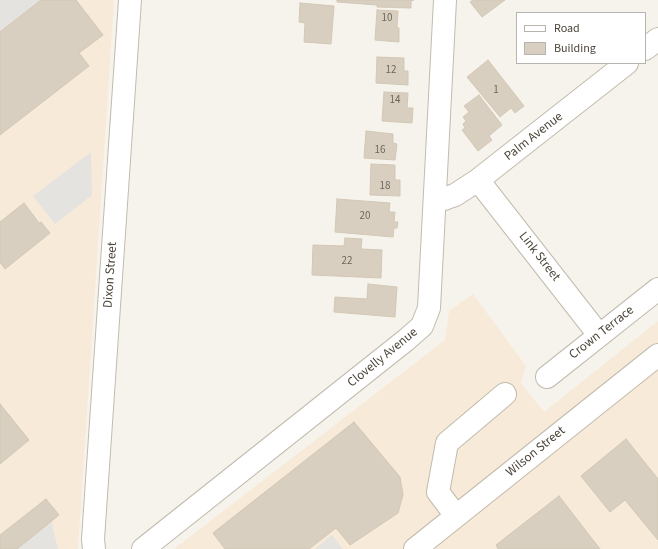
<!DOCTYPE html>
<style>
body{margin:0}
#map{position:relative;width:658px;height:549px;overflow:hidden;background:#f6f3ec;font-family:"Source Sans 3",sans-serif}
canvas{display:block}
.legend{position:absolute;left:516px;top:12px;width:130px;height:52px;box-sizing:border-box;background:#fff;border:1px solid #b7b4b0;margin:0;padding:5px 7px;list-style:none;font-size:12px;color:#4b4439}
.legend li{display:flex;align-items:center;gap:8px;height:20px}
.legend b{width:20px;border:1px solid #b7b4b0}
</style>
<div id="map">
<canvas width="658" height="549"></canvas>
<ul class="legend">
<li><b style="height:5px;background:#fff"></b>Road</li>
<li><b style="height:11px;background:#d8cfc1"></b>Building</li>
</ul>
</div>
<script>
const c = document.querySelector('canvas').getContext('2d');
c.lineJoin = 'round';
function paint(path, color) {
  c.fillStyle = color;
  c.fill(path, 'evenodd');
}
function shape(rows) {
  const path = new Path2D();
  for (const r of rows) {
    path.moveTo(r[0], r[1]);
    for (let i = 2; i < r.length; i += 2) path.lineTo(r[i], r[i + 1]);
  }
  return path;
}
function strokePath(path, color, width, dash) {
  c.strokeStyle = color;
  c.lineWidth = width;
  c.lineCap = dash ? 'butt' : 'round';
  c.setLineDash(dash || []);
  c.stroke(path);
}
function drawText(font, color, halo, rows, align = 'center') {
  c.font = font + ' "Source Sans 3",sans-serif';
  c.lineWidth = 4;
  c.setLineDash([]);
  c.textBaseline = 'middle';
  c.strokeStyle = halo;
  c.fillStyle = color;
  for (const [text, x, y, turn = 0] of rows) {
    c.save();
    c.translate(x, y);
    c.rotate((+turn || 0) * Math.PI / 180);
    c.textAlign = isNaN(turn) ? turn : align;
    if (halo) c.strokeText(text, 0, 0);
    c.fillText(text, 0, 0);
    c.restore();
  }
}
paint(shape([
 [0,0,114,0,78,549,0,549],
 [473,294,526,366,521,383,544,412,658,321,658,549,174,549,445,340,449,311]
]), '#f7ead8');
paint(shape([
 [0,0,41,0,0,32],
 [91,152,92,195,55,224,33,196],
 [51,520,58,549,14,549],
 [332,535,343,549,315,549]
]), '#e5e3e0');
const building = shape([
 [41,0,76,0,103,35,79,53,89,66,0,135,0,32,41,0],
 [337,0,414,0,411,1,411,8,377,7,377,5,337,2,337,0],
 [473,0,505,0,482,17,470,2,473,0],
 [300,3,334,6,331,44,304,42,305,23,299,22,300,3],
 [377,10,398,11,397,27,399,28,399,42,375,40,377,10],
 [377,57,404,58,404,71,408,71,408,85,376,83,377,57],
 [488,60,524,106,515,113,511,108,500,117,467,77,488,60],
 [384,92,408,93,407,108,413,108,412,123,382,121,384,92],
 [479,95,502,125,489,136,492,140,478,151,462,130,465,128,463,124,466,121,463,117,469,112,464,106,479,95],
 [366,131,393,134,393,143,397,144,395,160,364,158,366,131],
 [371,164,395,165,395,180,400,180,400,196,370,195,371,164],
 [337,199,390,203,389,212,395,212,394,222,398,222,397,228,394,228,393,237,335,232,337,199],
 [24,203,39,223,41,222,50,233,5,269,0,262,0,222,24,203],
 [345,238,362,239,361,249,382,250,381,278,312,275,313,245,344,246,345,238],
 [368,284,397,287,395,317,334,312,335,297,367,299,368,284],
 [0,404,29,440,0,464,0,404],
 [354,422,400,477,403,495,398,513,350,545,336,528,309,549,225,549,213,533,354,422],
 [626,439,658,479,658,540,625,500,610,512,581,476,626,439],
 [559,496,600,549,498,549,496,545,559,496],
 [46,499,59,515,17,549,0,549,0,535,46,499]
]);
paint(building, '#d8cfc1');
strokePath(building, '#d3c7b4', 1);
const minor = shape([
 [645,49,658,39],
 [478,180,599,335],
 [435,196,444,199,449,197,455,195,478,180,627,63],
 [547,377,658,289],
 [456,516,438,492,447,443,505,394],
 [94,549,93,539,130,0],
 [143,549,406,340,422,326,429,308,445,0],
 [415,549,658,355]
]);
strokePath(minor, '#c2bbae', 24);
strokePath(minor, '#fff', 22);
drawText('11px', '#6e675b', null, [
 ["10",387,19],
 ["12",391,71],
 ["1",496,91],
 ["14",395,101],
 ["16",380,151],
 ["18",385,187],
 ["20",365,217],
 ["22",347,262]
]);
drawText('13px', '#4b4439', '#fff', [
 ["Palm Avenue",534,137,-38],
 ["Link Street",539,257,52],
 ["Dixon Street",111,275,-86],
 ["Crown Terrace",602,333,-38],
 ["Clovelly Avenue",383,358,-39],
 ["Wilson Street",536,452,-39]
]);
</script>
